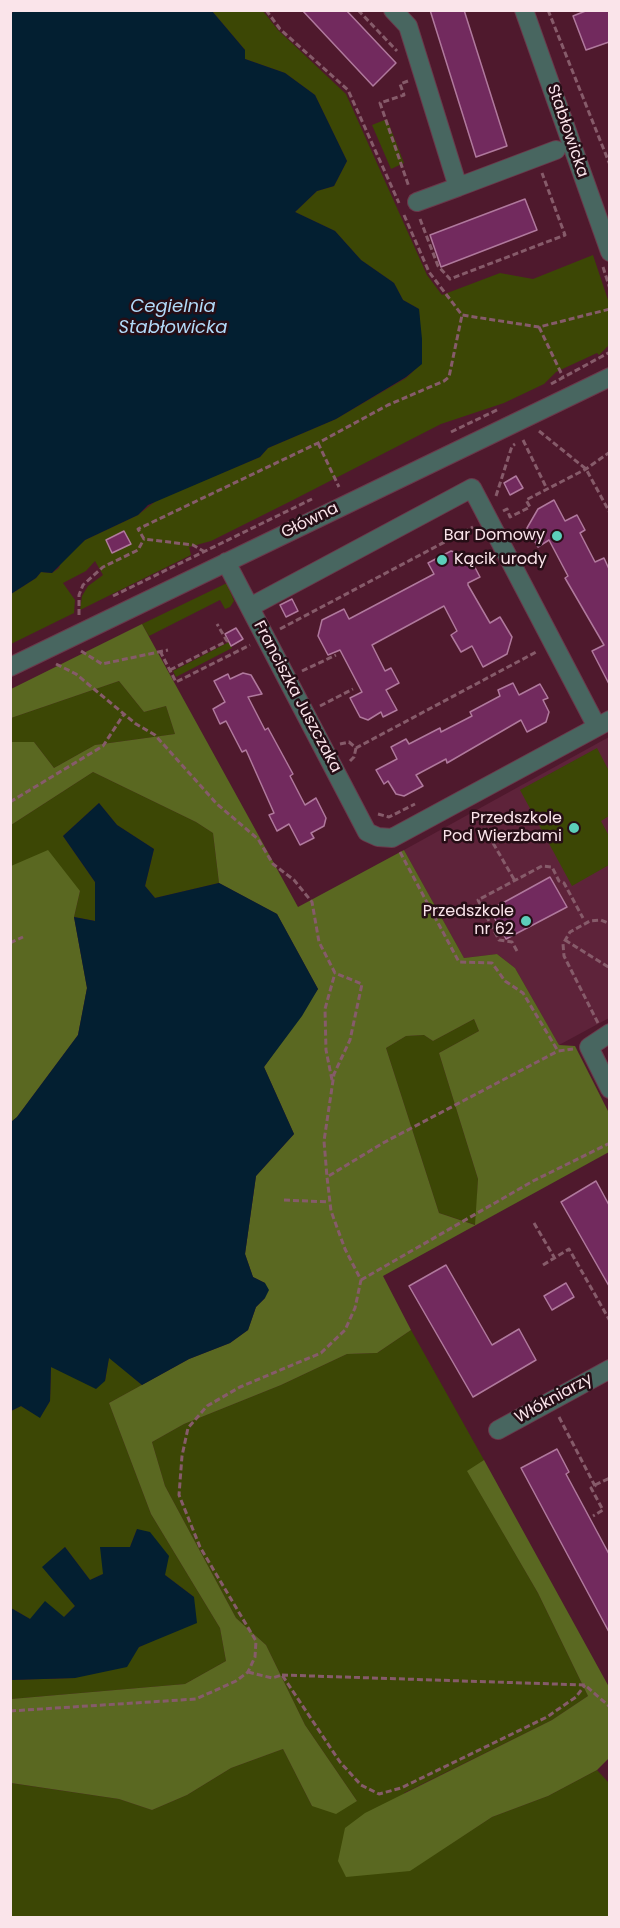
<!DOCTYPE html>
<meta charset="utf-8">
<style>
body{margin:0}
#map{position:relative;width:620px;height:1928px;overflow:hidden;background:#4f192d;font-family:Poppins,sans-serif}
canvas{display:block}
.frame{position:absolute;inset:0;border:12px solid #fae4ea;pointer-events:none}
</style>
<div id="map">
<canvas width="620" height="1928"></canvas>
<div class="frame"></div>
</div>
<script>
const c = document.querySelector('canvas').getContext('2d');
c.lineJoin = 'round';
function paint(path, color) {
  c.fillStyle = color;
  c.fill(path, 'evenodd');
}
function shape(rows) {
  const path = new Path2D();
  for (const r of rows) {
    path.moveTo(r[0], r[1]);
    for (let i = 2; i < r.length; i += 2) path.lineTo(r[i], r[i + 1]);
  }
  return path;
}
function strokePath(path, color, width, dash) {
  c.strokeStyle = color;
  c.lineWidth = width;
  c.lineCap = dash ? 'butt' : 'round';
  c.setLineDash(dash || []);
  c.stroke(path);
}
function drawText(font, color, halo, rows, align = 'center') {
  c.font = font + ' Poppins,sans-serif';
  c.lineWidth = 5;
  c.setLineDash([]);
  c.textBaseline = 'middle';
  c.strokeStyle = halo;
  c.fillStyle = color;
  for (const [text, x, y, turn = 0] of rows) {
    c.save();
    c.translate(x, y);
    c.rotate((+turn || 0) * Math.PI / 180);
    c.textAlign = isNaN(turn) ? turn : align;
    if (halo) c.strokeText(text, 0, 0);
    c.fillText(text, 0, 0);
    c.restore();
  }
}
paint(shape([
 [609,737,609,1018,559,1045,515,968,497,954,464,958,404,850]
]), '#5e233a');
paint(shape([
 [212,11,263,11,278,30,346,94,427,275,442,295,500,273,533,279,593,255,609,303,609,345,599,355,597,353,556,372,544,384,504,403,441,424,291,501,211,541,189,547,191,555,80,610,82,596,88,586,103,575,95,561,86,571,63,583,75,600,74,613,11,644,11,594,36,578,41,572,52,573,59,568,61,561,85,540,138,515,157,500,260,457,268,448,336,419,406,378,421,364,419,309,403,300,394,283,361,260,335,231,295,212,317,191,334,186,347,161,315,95,285,73,245,59,245,50],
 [387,119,404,163,391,169,372,125],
 [227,583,234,601,230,607,225,609,220,600,149,636,142,624],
 [229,642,232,648,176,677,173,671],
 [119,681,144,712,166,706,175,734,95,745,54,768,34,742,11,742,11,718],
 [597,748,609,771,609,816,601,821,609,836,609,865,572,886,520,790],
 [93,772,196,822,213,833,219,883,155,898,145,886,154,849,117,825,99,803,63,836,95,882,95,921,74,917,80,891,11,866,11,825],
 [474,1019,479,1031,439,1053,478,1179,476,1225,439,1213,386,1048,406,1036,424,1035,433,1041],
 [411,1330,484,1460,468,1472,538,1593,588,1696,552,1720,404,1793,410,1870,492,1817,548,1796,597,1770,609,1783,609,1917,11,1917,10,1783,119,1799,152,1810,187,1795,231,1768,283,1749,312,1806,357,1801,305,1725,266,1645,236,1618,165,1486,152,1442,184,1424,281,1385,347,1354,377,1353],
 [109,1357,142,1385,109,1403,151,1514,220,1628,226,1661,185,1684,11,1699,10,1680,75,1678,160,1637,194,1597,165,1575,137,1529,130,1547,103,1574,90,1580,65,1547,43,1567,75,1606,64,1617,30,1619,11,1608,11,1411,21,1406,40,1417,50,1401,51,1367,105,1381]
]), '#3c4705');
paint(shape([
 [142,624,298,907,404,850,464,958,497,954,515,968,559,1045,575,1046,609,1113,609,1152,383,1276,411,1330,377,1353,347,1354,281,1385,184,1424,152,1442,165,1486,236,1618,266,1645,305,1725,357,1801,336,1814,312,1806,283,1749,231,1768,187,1795,152,1810,119,1799,11,1783,11,1699,185,1684,226,1661,220,1628,151,1514,109,1403,189,1359,230,1343,248,1330,256,1307,265,1298,265,1283,253,1277,245,1254,256,1176,294,1134,264,1067,318,989,277,914,219,883,213,833,196,822,93,772,11,825,11,742,34,742,54,768,95,745,175,734,166,706,144,712,119,681,11,718,11,689],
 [474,1019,479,1031,439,1053,478,1179,475,1225,439,1213,386,1048,406,1036,424,1035,433,1041],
 [48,850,80,891,74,917,87,988,78,1035,17,1117,11,1122,11,866],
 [484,1460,609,1687,609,1758,597,1770,548,1796,492,1817,410,1871,346,1877,338,1861,345,1828,365,1813,552,1720,588,1696,538,1593,467,1471]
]), '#5a6821');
paint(shape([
 [14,11,212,11,245,50,245,59,285,73,315,95,347,161,334,186,317,191,295,212,335,231,361,260,394,283,403,300,419,309,422,339,422,364,406,377,336,419,268,448,260,457,148,505,138,515,85,540,52,573,41,572,36,578,11,594,10,15],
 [99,803,117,825,154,849,145,886,155,898,219,883,277,914,318,989,302,1016,264,1067,294,1134,256,1176,245,1254,253,1277,265,1283,269,1290,265,1298,256,1307,248,1330,230,1343,189,1359,142,1385,109,1358,105,1381,96,1389,51,1367,50,1401,40,1418,21,1406,11,1411,11,1122,17,1117,78,1035,87,988,74,917,95,921,95,882,63,836],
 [137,1529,150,1532,169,1556,165,1575,194,1597,197,1623,139,1647,127,1667,75,1678,11,1680,11,1608,30,1619,45,1601,64,1617,75,1606,42,1567,65,1547,90,1580,103,1574,100,1547,130,1547]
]), '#031f31');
const building = shape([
 [302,10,346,10,396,63,373,86,302,10],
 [430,10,464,10,507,146,476,157,430,10],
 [588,10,609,10,609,42,586,50,573,16,588,10],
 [525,199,537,230,441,267,430,235,525,199],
 [516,476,523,488,510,495,504,483,516,476],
 [554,500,565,521,577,515,585,530,580,533,595,562,604,558,609,569,609,684,592,651,604,645,565,578,568,576,549,540,538,547,527,528,538,509,554,500],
 [124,531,131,544,112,553,106,540,124,531],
 [451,551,469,556,480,577,468,583,468,585,490,623,500,617,512,637,507,654,483,667,472,646,461,652,451,635,457,631,444,606,372,645,385,671,391,668,399,683,386,690,397,710,383,717,381,712,368,720,360,717,350,698,362,692,340,650,328,655,318,636,322,620,344,609,349,619,434,574,428,563,451,551],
 [292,599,298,611,286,617,280,605,292,599],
 [236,628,243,639,231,646,225,634,236,628],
 [243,673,251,675,262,694,248,697,265,730,268,728,293,774,290,776,305,805,316,798,326,818,324,826,311,833,314,838,300,845,289,824,277,831,269,815,274,813,246,750,242,752,226,721,220,724,213,709,225,702,214,681,228,674,230,679,243,673],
 [513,683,519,695,540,684,548,698,543,700,549,712,546,722,527,732,521,720,447,763,446,759,416,775,423,786,404,796,396,794,388,781,384,784,376,770,397,759,391,747,406,739,409,744,440,728,441,732,472,716,470,712,500,696,498,690,513,683],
 [550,877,567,907,506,939,490,910,550,877],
 [596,1181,609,1205,609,1286,561,1202,596,1181],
 [446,1265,492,1345,519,1329,536,1360,473,1397,409,1286,446,1265],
 [566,1283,574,1297,552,1310,544,1296,566,1283],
 [557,1449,569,1472,566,1474,609,1554,609,1632,521,1468,557,1449]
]);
paint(building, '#722a5e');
strokePath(building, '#b0799d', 1.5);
const minor = shape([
 [393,10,408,26,458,187,556,150],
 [524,10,610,252],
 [417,202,458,187],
 [226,562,367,832,378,837,392,838,610,720],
 [250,607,472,488,597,727],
 [10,667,610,377],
 [610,1033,589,1047,610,1089],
 [498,1430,610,1369]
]);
strokePath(minor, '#6a394b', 20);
strokePath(shape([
 [266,10,280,29,348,90,399,203],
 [358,10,397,51],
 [548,10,610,165],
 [408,81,400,84,404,95,380,103,409,187],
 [404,215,429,272,462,315,539,327,610,309],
 [420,219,438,266,450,279,565,235,542,173],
 [603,267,610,289],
 [539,327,563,377],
 [551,384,610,352],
 [539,431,586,469,610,513],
 [451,432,499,409],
 [523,440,547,489],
 [318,443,339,487],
 [496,496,512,446,515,444],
 [503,511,507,509,510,517,530,507,526,500,586,469,610,452],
 [205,552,193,545,144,539,138,529,318,443,388,405,444,381,449,377,462,315],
 [113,596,312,499],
 [79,615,79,595,83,585,103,567,138,550,144,539],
 [280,629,473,527],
 [81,651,102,664,168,650],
 [160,651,176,682,250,645],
 [56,664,76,674,136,724,155,735,217,804,258,839,273,864,294,880,312,902,319,942,335,973,362,984,350,1040,334,1074,324,1141,327,1177],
 [170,670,227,641,217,624],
 [302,671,336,655],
 [320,706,353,689],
 [340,744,349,742,356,748,538,651],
 [350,761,354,757,356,748],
 [10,802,103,746,124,714],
 [475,812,515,881],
 [378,814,389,817,415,804],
 [400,852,459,962,492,963,505,981,523,993,558,1051,573,1049],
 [565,940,610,968],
 [10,943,23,937],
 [517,951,512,942,499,940,478,900,542,866,552,867,559,881,564,883,583,918],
 [598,1023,564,956,563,944,570,932,590,921,601,920,610,924],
 [332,1080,326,1050,325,1009,335,973],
 [284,1200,329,1202],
 [534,1223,554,1257],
 [543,1265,569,1249,610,1321],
 [361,1280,533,1181,610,1143],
 [559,1417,595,1486,591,1488,603,1510,593,1516],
 [595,1485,610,1478],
 [248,1672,272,1678,282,1675,340,1762,361,1785,379,1794,401,1788,547,1717,576,1697,585,1685],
 [282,1675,585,1685,610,1707],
 [10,1711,196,1699,236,1681,248,1672,255,1657,256,1641,200,1547,179,1495,182,1456,188,1428,207,1406,240,1387,321,1353,345,1330,355,1308,361,1280,345,1249,331,1211,327,1177,383,1143,558,1051]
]), '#865b6a', 3, [6, 3]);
strokePath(minor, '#486660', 18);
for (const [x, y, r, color] of [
 [557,536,6,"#5cceba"],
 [442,560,6,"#5cceba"],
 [574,828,6,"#5cceba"],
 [526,921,6,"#5cceba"]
]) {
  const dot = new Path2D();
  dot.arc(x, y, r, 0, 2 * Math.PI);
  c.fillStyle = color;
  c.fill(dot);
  strokePath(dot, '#260e16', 2);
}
drawText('16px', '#fae4ea', '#260e16', [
 ["Stabłowicka",567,131,71],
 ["Główna",310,521,-26],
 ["Franciszka Juszczaka",297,697,62],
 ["Włókniarzy",554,1399,-29]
]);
drawText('16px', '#fae4ea', '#260e16', [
 ["Bar Domowy",545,536],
 ["Kącik urody",454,560,"left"],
 ["Przedszkole",562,819],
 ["Pod Wierzbami",562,837],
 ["Przedszkole",514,912],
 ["nr 62",514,930]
], 'right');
drawText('italic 18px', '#b2dbfa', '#260e16', [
 ["Cegielnia",173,307],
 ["Stabłowicka",173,328]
]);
</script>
